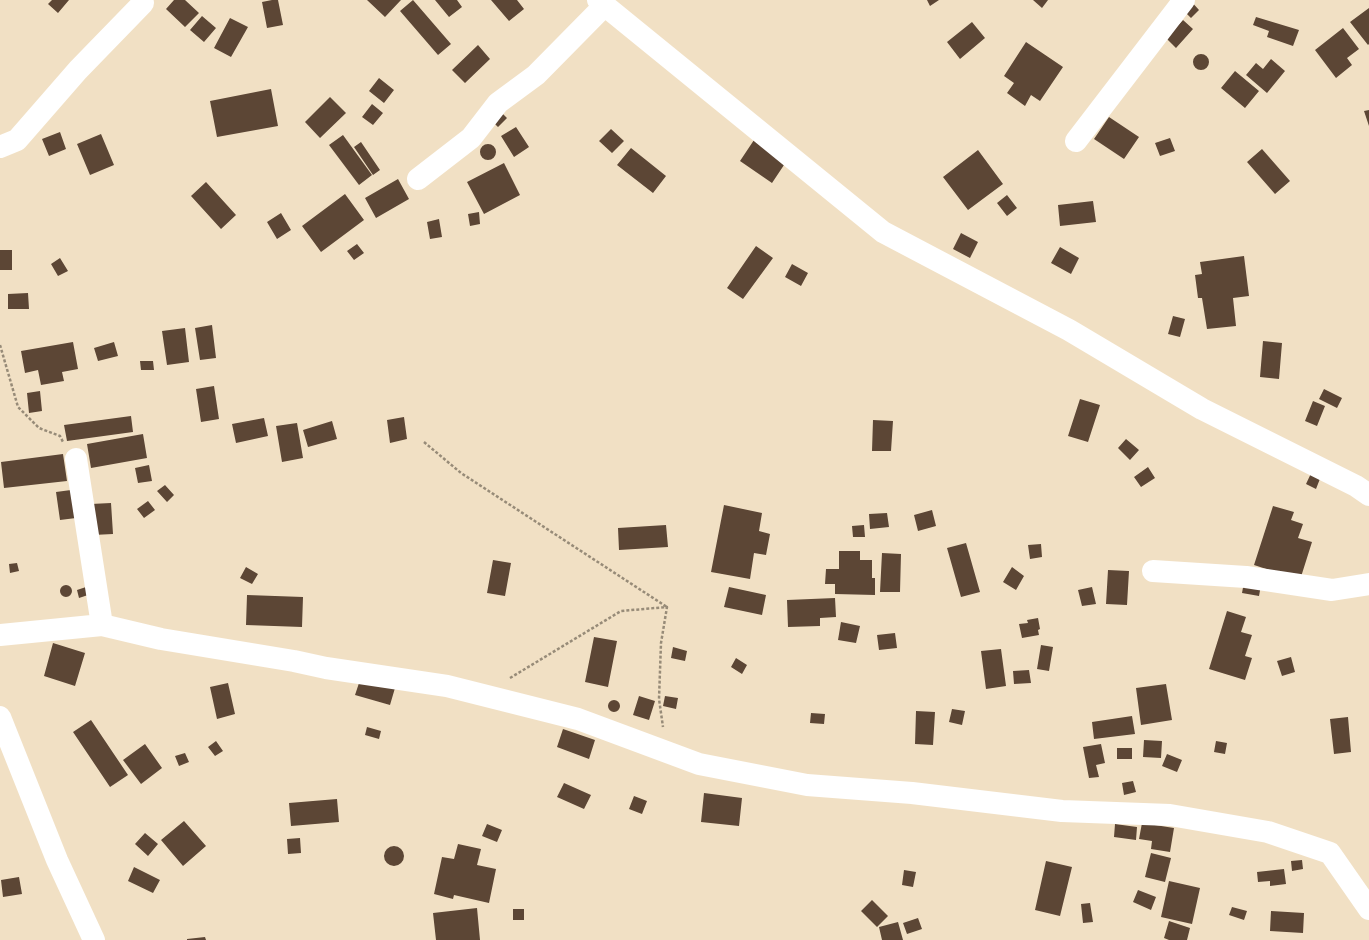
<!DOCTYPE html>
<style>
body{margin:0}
canvas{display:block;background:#f1e0c4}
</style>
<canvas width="1369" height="940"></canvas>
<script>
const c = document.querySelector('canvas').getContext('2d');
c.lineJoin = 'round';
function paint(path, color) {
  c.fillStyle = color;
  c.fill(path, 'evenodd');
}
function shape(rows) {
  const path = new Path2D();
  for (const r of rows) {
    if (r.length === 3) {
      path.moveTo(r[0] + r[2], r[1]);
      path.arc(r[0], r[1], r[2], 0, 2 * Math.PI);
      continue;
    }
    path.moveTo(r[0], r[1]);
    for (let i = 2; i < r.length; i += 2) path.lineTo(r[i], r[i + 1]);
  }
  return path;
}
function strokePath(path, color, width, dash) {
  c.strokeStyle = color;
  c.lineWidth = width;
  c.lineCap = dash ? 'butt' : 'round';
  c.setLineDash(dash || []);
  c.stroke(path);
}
paint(shape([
 [52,0,69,0,58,13,48,4],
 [174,0,185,0,199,13,185,27,166,9],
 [272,0,278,0,283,25,267,28,262,2],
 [367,0,401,0,385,17],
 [413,0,451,44,438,55,400,11],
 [435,0,457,0,462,7,449,17],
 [491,0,517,0,524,9,509,21],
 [927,0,939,0,930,6],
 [1033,0,1048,0,1042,8],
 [1190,0,1199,10,1191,18,1182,9],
 [1369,8,1369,44,1368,45,1350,22],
 [202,16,216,28,204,42,190,30],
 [1256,17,1299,30,1293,46,1267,37,1269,31,1253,25],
 [230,18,248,27,231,57,214,48],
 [1183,20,1193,29,1176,48,1166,38],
 [972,22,985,38,960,59,947,42],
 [1343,28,1359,49,1347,58,1352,65,1336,78,1315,50],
 [1026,42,1063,67,1040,101,1031,95,1025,106,1007,93,1014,83,1004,76],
 [478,45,490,59,465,83,452,70],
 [1201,62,8],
 [1271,59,1285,71,1267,93,1246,75,1256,63,1263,69],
 [1235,71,1259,91,1245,108,1221,88],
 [379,78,394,90,384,103,369,91],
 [271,89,278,126,217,137,210,101],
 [330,97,346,113,320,138,305,122],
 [372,104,383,113,373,125,362,117],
 [1369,110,1369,126,1364,111],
 [500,111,507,118,498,127,491,120],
 [1109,117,1139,137,1124,159,1094,139],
 [516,127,529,147,514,157,501,136],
 [611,129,624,141,612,153,599,141],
 [60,132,66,149,49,156,42,139],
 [101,134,114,165,90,175,77,144],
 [343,135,372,175,359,185,329,145],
 [756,137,788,159,772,183,740,161],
 [1170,138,1175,151,1160,156,1155,143],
 [361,142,380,170,373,175,354,147],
 [488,152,8],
 [631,148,666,176,653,193,617,165],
 [1262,149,1290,181,1275,194,1247,162],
 [978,150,1003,184,968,210,943,177],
 [504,163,520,195,484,214,467,182],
 [398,179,409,199,376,218,365,198],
 [206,182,236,215,221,229,191,196],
 [345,194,364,220,321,252,302,226],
 [1007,195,1017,208,1007,216,997,203],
 [1093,201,1096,222,1060,226,1058,205],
 [479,212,480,224,470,226,468,214],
 [281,213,291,230,277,239,267,222],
 [439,219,442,237,430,239,427,222],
 [961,233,978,242,970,258,953,249],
 [357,244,364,253,354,260,347,251],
 [756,246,773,258,743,299,727,288],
 [1060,247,1079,258,1071,274,1051,263],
 [0,250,12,250,12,270,0,270],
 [1244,256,1249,296,1233,298,1236,326,1207,329,1202,298,1198,298,1195,275,1202,274,1200,262],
 [60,258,68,271,58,276,51,264],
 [792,264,808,273,801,286,785,277],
 [28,293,29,309,8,309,8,294],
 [1173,316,1185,319,1180,337,1168,334],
 [212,325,216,358,200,360,195,328],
 [185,328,189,362,167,365,162,331],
 [1263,341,1282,343,1279,379,1260,377],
 [73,342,78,369,62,372,64,381,41,385,38,370,25,373,21,351],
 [114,342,118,356,98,361,94,348],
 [140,361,153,361,154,370,141,370],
 [214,386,219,419,201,422,196,389],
 [1324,389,1342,398,1337,408,1319,399],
 [40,391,42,411,29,413,27,393],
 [1080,399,1100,405,1088,442,1068,436],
 [1313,401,1325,406,1317,426,1305,421],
 [131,416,133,432,67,441,64,425],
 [404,417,407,439,390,443,387,420],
 [264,418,268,436,236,443,232,424],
 [873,420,893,421,891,451,872,451],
 [332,421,337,439,308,447,303,430],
 [297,423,303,458,282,462,276,426],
 [143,434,147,458,91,468,87,444],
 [1126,439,1139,450,1130,460,1118,448],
 [63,454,67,481,4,488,1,462],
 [149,465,152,481,138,483,135,468],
 [1148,467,1155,478,1141,487,1134,477],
 [1314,467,1323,471,1316,489,1306,484],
 [165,485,174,495,167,502,157,491],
 [71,490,76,518,60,520,56,492],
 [148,501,155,510,144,518,137,509],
 [111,503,113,534,93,535,91,504],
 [724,505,762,513,759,531,770,534,766,555,754,553,750,579,711,572],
 [1273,506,1294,512,1291,520,1303,524,1298,538,1312,542,1300,580,1254,565],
 [932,510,936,526,918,531,914,515],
 [887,513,889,527,870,529,869,514],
 [666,525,668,547,619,550,618,528],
 [864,525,865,537,853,537,852,526],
 [966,543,980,592,961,597,947,548],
 [1041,544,1042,557,1030,559,1028,545],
 [839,551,860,551,860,560,872,560,872,578,875,578,875,595,835,594,835,584,825,584,826,569,839,569],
 [882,553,901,554,900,592,880,592],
 [493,560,511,563,505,596,487,593],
 [17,563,19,571,10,573,9,564],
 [246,567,258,574,252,584,240,578],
 [1012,567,1024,576,1016,590,1003,582],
 [1108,570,1129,571,1127,605,1106,604],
 [1244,582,1261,585,1259,596,1242,593],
 [66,591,6],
 [86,587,88,595,79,598,77,590],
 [729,587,766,595,762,615,724,607],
 [1092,587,1096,604,1082,606,1078,590],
 [247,595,303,597,302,627,246,625],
 [835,598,836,617,820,618,820,626,788,627,787,600],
 [1227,611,1246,617,1241,632,1252,635,1245,656,1252,658,1245,680,1209,669],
 [1038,618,1040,629,1038,630,1039,635,1022,638,1019,624,1028,623,1027,620],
 [841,622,860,626,856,643,838,640],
 [895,633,897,648,879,650,877,635],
 [594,637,617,641,608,687,585,682],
 [53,643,85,653,75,686,44,676],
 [1041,645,1053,647,1049,671,1037,669],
 [673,647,687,651,685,661,671,658],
 [1001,649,1006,686,986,689,981,651],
 [1291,657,1295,672,1282,676,1277,661],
 [736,658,747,665,742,674,731,667],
 [1029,670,1031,683,1014,684,1013,671],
 [361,677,395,688,390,705,355,695],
 [228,683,235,714,217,719,210,687],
 [1166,684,1172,720,1141,725,1136,688],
 [639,696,655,701,649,720,633,715],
 [665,696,678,698,676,709,663,706],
 [614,706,6],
 [952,709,965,711,962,725,949,722],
 [916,711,935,712,933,745,915,744],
 [811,713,825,714,824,724,810,723],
 [1132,716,1135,734,1094,739,1092,722],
 [1348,717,1351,752,1334,754,1330,719],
 [91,720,128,775,110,787,73,732],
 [367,727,381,731,379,739,365,735],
 [563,729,595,740,589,759,557,747],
 [1144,740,1162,741,1161,758,1143,757],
 [216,741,223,751,215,756,208,747],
 [1216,741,1227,743,1225,754,1214,752],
 [145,744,162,768,141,784,123,760],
 [1101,744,1105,763,1096,765,1099,777,1089,778,1083,747],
 [1117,748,1132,748,1132,759,1117,759],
 [185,753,189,762,179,766,175,756],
 [1167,754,1182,760,1177,772,1162,766],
 [1133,781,1136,792,1124,795,1122,783],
 [564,783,591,795,584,809,557,797],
 [704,793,742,798,739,826,701,822],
 [634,796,647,801,642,814,629,809],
 [337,799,339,822,291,826,289,803],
 [184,821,206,846,183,866,161,840],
 [1142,823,1174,828,1170,852,1151,849,1152,841,1139,839],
 [487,824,502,830,497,842,482,836],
 [1115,824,1137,827,1136,840,1114,837],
 [145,833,158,844,148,856,135,844],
 [300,838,301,853,288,854,287,839],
 [458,844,481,849,477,865,496,869,489,903,454,895,453,899,434,894,442,857,454,859],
 [394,856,10],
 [1151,853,1171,858,1165,882,1145,877],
 [1302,860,1303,869,1292,871,1291,861],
 [1046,861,1072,867,1060,916,1035,910],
 [134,867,160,880,153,893,128,881],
 [1284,869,1286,884,1270,886,1270,881,1258,882,1257,872],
 [904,870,916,872,913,887,902,885],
 [19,877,22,894,3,897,1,880],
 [1169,881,1200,888,1192,924,1161,917],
 [1138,890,1156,897,1151,910,1133,902],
 [872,900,888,916,877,927,861,911],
 [1090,903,1093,922,1083,923,1081,904],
 [1232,907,1247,911,1244,920,1229,915],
 [477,908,480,940,436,940,433,913],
 [513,909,524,909,524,920,513,920],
 [1271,911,1304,913,1303,933,1270,931],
 [918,918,922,929,907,934,903,923],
 [1169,921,1190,928,1187,940,1169,940,1164,938],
 [898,922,903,940,882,940,879,927],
 [205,937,206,940,187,940,187,939]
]), '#5c4635');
strokePath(shape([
 [0,345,18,407,39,428,60,436,63,442],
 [424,442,461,473,667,607],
 [510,678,621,611,667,607,661,643,659,699,663,727]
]), '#978b78', 2.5, [3, 2]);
strokePath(shape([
 [598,0,883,232,1069,330,1202,409,1356,486,1369,495],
 [1076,141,1184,0],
 [0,147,17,140,78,70,143,3],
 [418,179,471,138,498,103,536,75,605,5],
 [76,459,102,625],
 [1153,571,1246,577,1332,590,1369,584],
 [0,635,102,625,161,639,294,661,326,668,447,686,578,719,699,764,807,785,912,793,1062,811,1170,815,1268,832,1330,853,1369,909],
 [0,717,57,860,94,940]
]), '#fff', 22);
</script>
